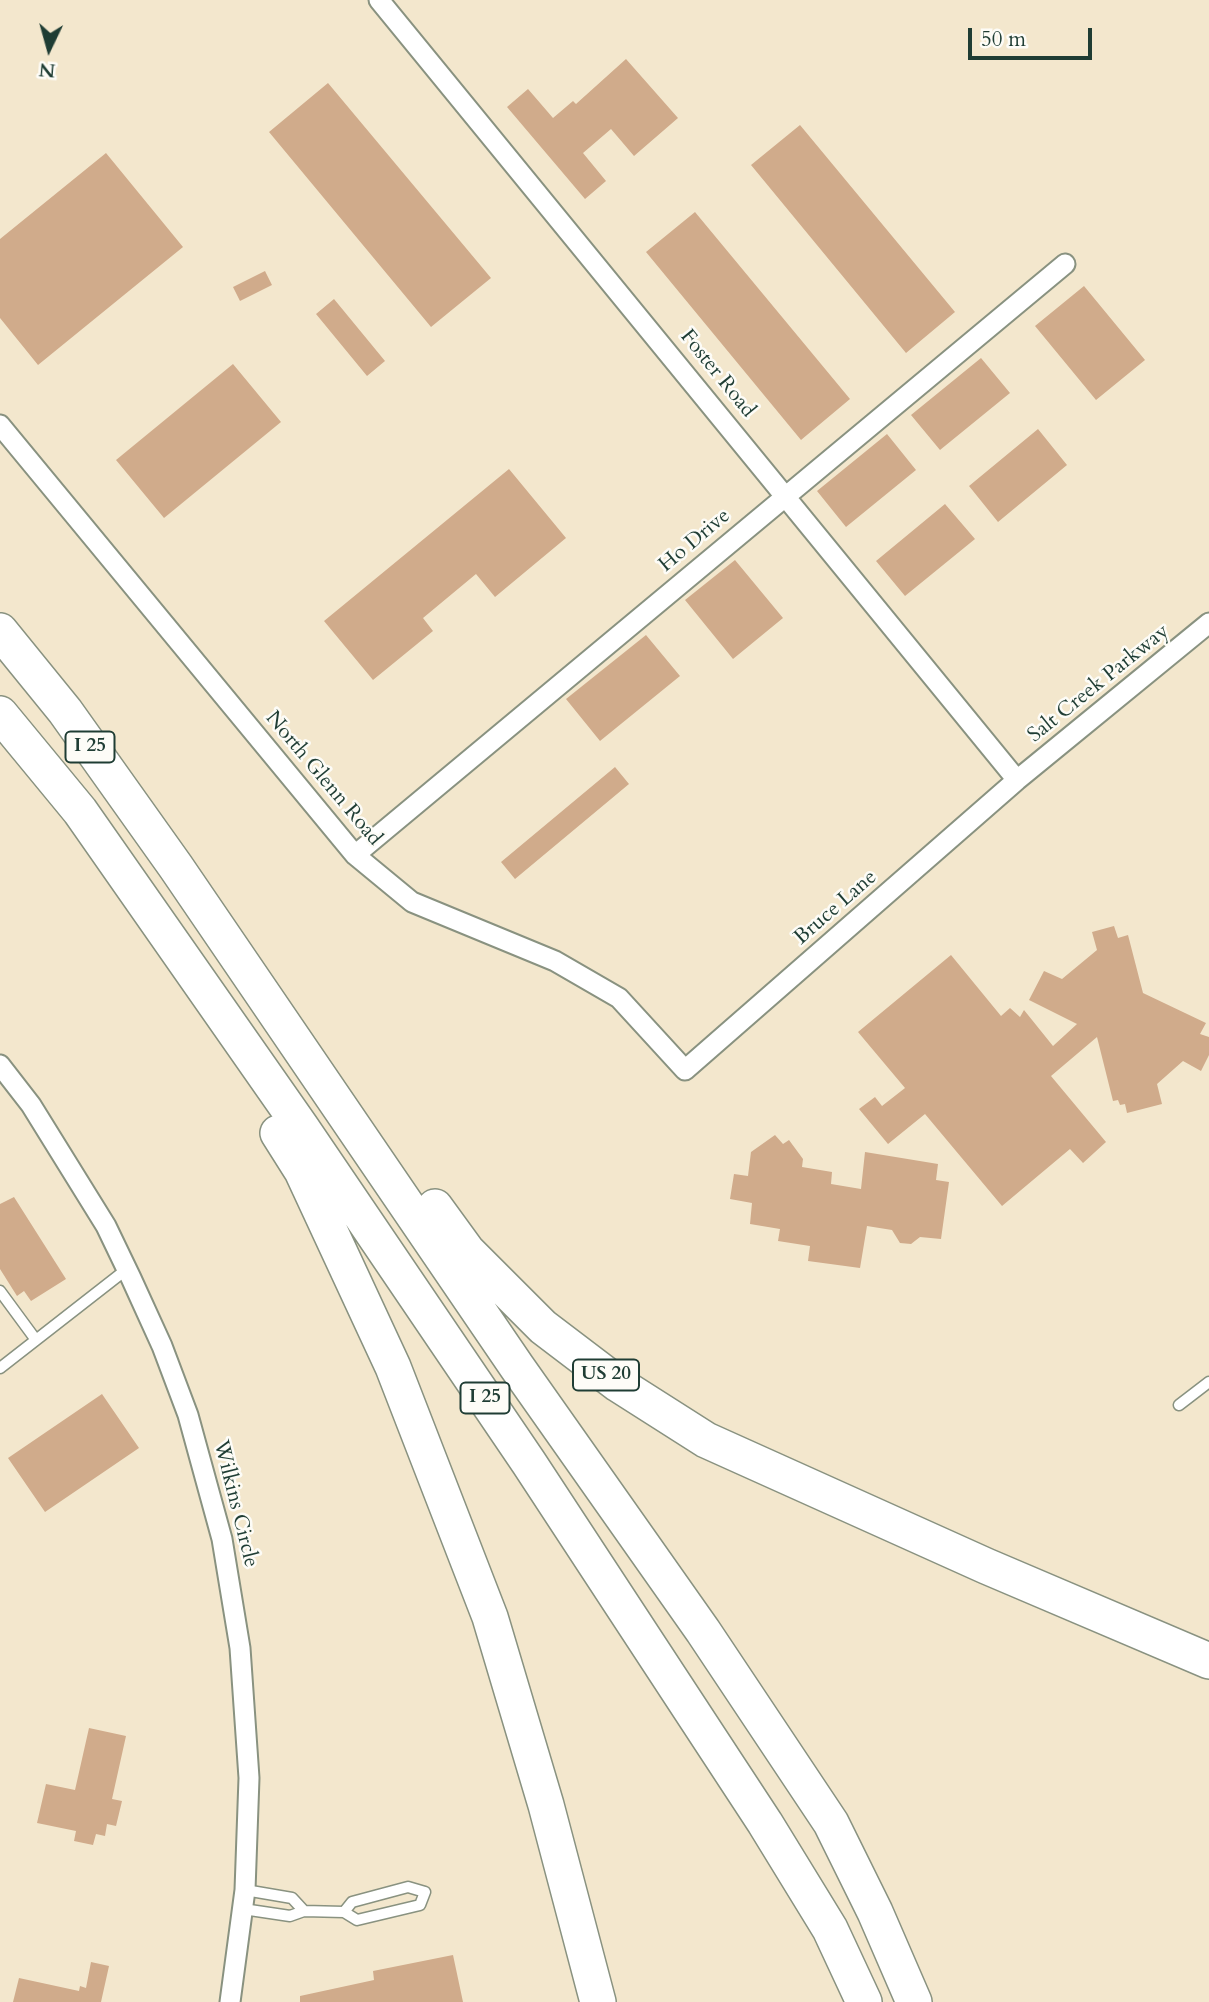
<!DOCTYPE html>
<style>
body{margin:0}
#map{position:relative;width:1209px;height:2002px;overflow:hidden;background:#f3e7cd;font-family:Cardo,serif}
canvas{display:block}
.north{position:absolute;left:14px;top:14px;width:70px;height:70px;-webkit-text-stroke:5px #fdfcf7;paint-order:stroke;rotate:185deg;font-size:19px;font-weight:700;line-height:28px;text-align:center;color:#1f3d34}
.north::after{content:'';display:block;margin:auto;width:24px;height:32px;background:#1f3d34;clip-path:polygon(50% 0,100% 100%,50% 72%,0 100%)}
.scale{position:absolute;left:968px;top:28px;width:124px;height:32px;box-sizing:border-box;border:4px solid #1f3d34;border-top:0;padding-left:9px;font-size:21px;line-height:24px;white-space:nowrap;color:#1f3d34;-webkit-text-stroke:5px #fdfcf7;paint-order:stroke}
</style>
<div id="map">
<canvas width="1209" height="2002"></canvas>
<div class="north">N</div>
<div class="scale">50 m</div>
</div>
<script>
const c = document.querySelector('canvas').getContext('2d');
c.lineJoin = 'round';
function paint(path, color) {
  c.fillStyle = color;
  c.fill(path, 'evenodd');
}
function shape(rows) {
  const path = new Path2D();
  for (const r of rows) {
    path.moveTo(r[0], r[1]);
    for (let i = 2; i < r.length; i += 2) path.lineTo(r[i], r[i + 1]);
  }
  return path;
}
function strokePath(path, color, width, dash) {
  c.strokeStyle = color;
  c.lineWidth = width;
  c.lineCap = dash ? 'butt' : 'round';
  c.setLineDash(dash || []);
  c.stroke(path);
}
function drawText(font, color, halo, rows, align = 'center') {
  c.font = font + ' Cardo,serif';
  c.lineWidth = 5;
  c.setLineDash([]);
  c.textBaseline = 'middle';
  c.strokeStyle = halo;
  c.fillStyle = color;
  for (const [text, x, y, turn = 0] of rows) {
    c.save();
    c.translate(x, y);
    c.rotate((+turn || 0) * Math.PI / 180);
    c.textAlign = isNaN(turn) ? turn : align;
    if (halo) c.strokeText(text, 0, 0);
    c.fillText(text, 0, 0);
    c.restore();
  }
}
paint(shape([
 [626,59,678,118,634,156,611,129,583,153,606,181,585,199,507,107,528,89,553,118,573,101,576,104],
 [328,83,491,278,431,327,269,132],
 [800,125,955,312,906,353,751,165],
 [106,153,183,247,38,365,0,318,0,239],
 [695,212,850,399,801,440,646,252],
 [265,271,272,285,240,301,233,287],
 [1084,286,1145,360,1096,400,1035,326],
 [334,299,385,361,367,376,316,314],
 [981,358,1010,393,940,450,911,415],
 [233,364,281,422,164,518,116,460],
 [1038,429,1067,465,998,522,969,486],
 [887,434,916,470,846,527,817,491],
 [509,469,566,538,495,597,476,574,423,618,433,631,373,680,324,621],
 [945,504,975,539,905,596,876,561],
 [735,560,783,618,733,659,685,600],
 [646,635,680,676,600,741,566,699],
 [615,767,629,784,515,879,501,862],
 [1114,926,1118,938,1128,935,1143,993,1206,1023,1200,1034,1209,1037,1209,1055,1201,1071,1183,1061,1157,1084,1162,1104,1127,1113,1125,1104,1120,1105,1118,1100,1113,1101,1097,1037,1051,1076,1106,1142,1083,1163,1070,1149,1002,1206,925,1114,888,1144,859,1109,875,1097,882,1106,905,1088,858,1032,951,955,1001,1016,1010,1008,1020,1017,1024,1010,1053,1046,1077,1024,1029,1000,1044,971,1062,979,1097,950,1092,932],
 [775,1135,783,1144,789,1140,803,1159,802,1167,832,1172,831,1184,861,1189,865,1152,938,1164,936,1180,949,1182,941,1239,920,1237,911,1244,900,1243,892,1230,867,1226,860,1268,808,1261,810,1246,778,1241,780,1229,750,1224,752,1203,730,1199,734,1174,748,1176,751,1152],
 [14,1197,66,1279,31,1301,24,1291,17,1296,0,1269,0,1204],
 [102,1394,139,1448,45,1512,8,1458],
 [89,1728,126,1736,112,1799,122,1801,116,1826,107,1824,105,1836,96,1834,93,1845,74,1841,76,1831,37,1823,46,1784,75,1790],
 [453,1955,463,2002,300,2002,300,1996,374,1980,373,1971],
 [91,1962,109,1966,101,2002,13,2002,19,1978,79,1991,80,1986,86,1988]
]), '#d0ab8b');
const lane = shape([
 [0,1291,36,1340],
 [0,1368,127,1269],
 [1179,1405,1209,1382],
 [245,1890,292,1898,304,1911],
 [243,1909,290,1916,304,1911,344,1912,357,1920,420,1905,425,1892,408,1887,352,1902,344,1912]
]);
const street = shape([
 [379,0,1017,780],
 [0,425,355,855,412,902,555,961,619,998,685,1070,1017,780,1209,623],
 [355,855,1065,264],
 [0,1065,31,1105,106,1226,131,1278,162,1346,188,1415,222,1539,240,1648,249,1778,245,1890,230,2002]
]);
const highway = shape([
 [0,631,65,711,176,867,517,1367,703,1631,831,1823,875,1912,914,2002],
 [0,714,80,811,301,1127,529,1463,765,1823,830,1929,864,2002],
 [278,1133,302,1171,393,1367,490,1617,546,1805,598,2002],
 [435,1207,467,1251,543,1327,618,1384,706,1440,986,1566,1209,1661]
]);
strokePath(lane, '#899280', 13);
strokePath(street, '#899280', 23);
strokePath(highway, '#899280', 38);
strokePath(lane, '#fff', 10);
strokePath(street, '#fff', 19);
strokePath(highway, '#fff', 35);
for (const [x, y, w] of [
 [90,747,49],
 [606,1375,66],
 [485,1398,49]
]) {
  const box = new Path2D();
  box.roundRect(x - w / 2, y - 15.5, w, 31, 5);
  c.fillStyle = '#fdfcf7';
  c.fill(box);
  strokePath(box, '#1f3d34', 2);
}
drawText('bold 19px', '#1f3d34', null, [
 ["I 25",90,747],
 ["US 20",606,1375],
 ["I 25",485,1398]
]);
drawText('21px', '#1f3d34', '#fdfcf7', [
 ["Foster Road",717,374,51],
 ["Ho Drive",695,541,-40],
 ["Salt Creek Parkway",1099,684,-39],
 ["North Glenn Road",323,779,50],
 ["Bruce Lane",836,908,-41],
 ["Wilkins Circle",235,1504,76]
]);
</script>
